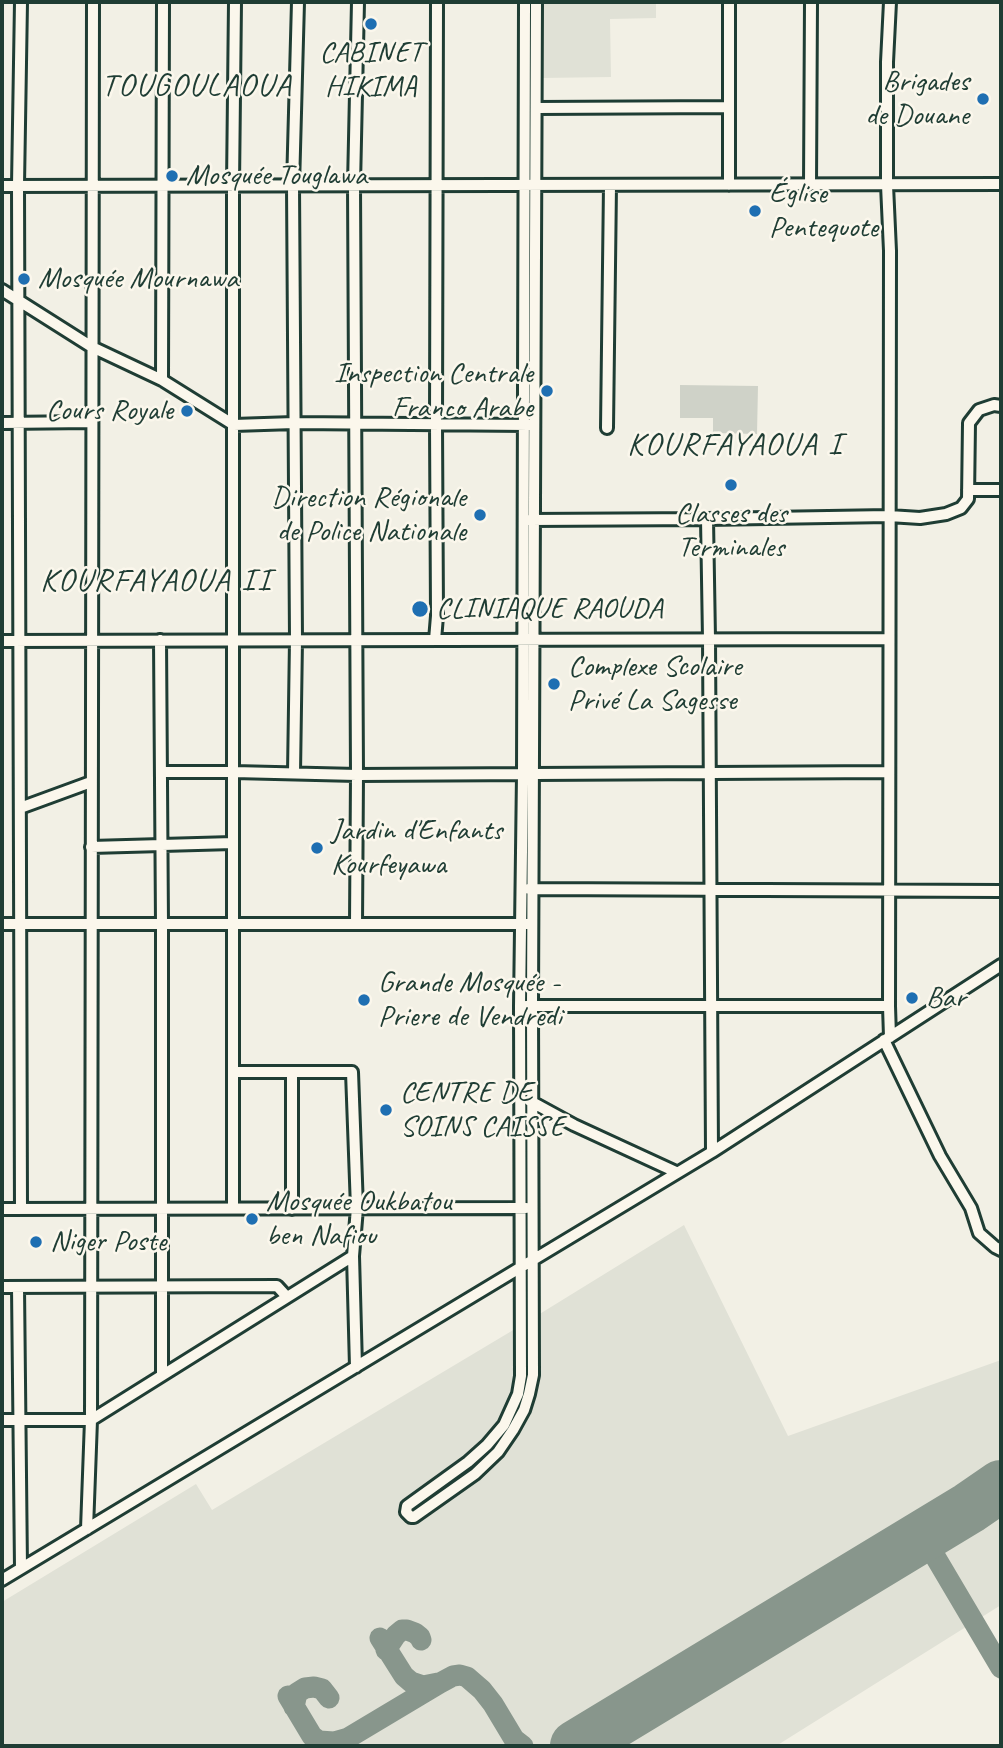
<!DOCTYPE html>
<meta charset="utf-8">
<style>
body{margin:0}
#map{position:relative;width:1003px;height:1748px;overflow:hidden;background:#f2f0e5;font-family:Caveat,sans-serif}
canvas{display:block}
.frame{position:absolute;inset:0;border:4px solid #1f3d34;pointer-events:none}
</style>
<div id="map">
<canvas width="1003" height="1748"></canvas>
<div class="frame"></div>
</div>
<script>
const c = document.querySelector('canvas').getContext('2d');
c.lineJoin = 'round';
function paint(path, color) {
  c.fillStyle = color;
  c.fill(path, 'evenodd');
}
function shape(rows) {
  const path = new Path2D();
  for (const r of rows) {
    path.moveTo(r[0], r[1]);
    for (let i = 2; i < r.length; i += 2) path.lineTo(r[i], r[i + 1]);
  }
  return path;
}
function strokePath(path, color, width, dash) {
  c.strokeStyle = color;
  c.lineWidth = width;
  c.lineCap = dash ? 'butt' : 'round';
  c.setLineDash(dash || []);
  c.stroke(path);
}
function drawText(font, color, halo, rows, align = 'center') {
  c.font = font + ' Caveat,sans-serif';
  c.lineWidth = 5;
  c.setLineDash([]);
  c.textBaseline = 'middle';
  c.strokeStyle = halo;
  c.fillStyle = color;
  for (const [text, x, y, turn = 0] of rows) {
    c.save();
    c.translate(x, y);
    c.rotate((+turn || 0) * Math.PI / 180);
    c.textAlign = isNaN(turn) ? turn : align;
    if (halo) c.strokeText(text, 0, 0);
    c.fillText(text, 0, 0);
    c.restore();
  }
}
paint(shape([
 [542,2,656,2,656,18,610,19,611,77,542,78],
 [684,1225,788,1436,1001,1360,1001,1605,776,1746,2,1746,2,1602,196,1484,212,1510,525,1323]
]), '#e0e1d6');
paint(shape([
 [680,385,758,386,757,434,713,433,713,418,680,418]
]), '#cfd2c8');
strokePath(shape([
 [969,1508,984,1501,1001,1498],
 [923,1536,1001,1668],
 [380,1638,404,1676,411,1682,423,1686,438,1683],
 [386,1650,396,1635,402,1630,407,1630,415,1633,420,1637,421,1640],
 [288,1696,312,1736,319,1741,334,1742,348,1738,440,1683,453,1676,460,1675,467,1677,482,1690,493,1704,514,1739,523,1746],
 [294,1707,297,1693,305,1688,314,1687,322,1689,329,1698],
 [576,1746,577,1746]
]), '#88968c', 21);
strokePath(shape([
 [576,1746,969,1508,1001,1486]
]), '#88968c', 52);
const minor = shape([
 [21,2,18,185,21,1209],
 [525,2,523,774,520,1006,521,1376,518,1394,504,1425,487,1445,468,1462,407,1506,406,1512,411,1517,414,1517,475,1474,498,1452,513,1430,524,1410,529,1394,533,1375,532,1006,536,2],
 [536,108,729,107],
 [729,185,729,2],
 [810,185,811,2],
 [2,186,1001,184],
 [2,290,92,347,162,380,234,425,294,423,529,425],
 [162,380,163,2],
 [2,423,91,422],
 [607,428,610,185],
 [968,490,1001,490],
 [707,519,709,639,712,1152],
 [529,520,707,519,889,516,920,518,946,514,961,508,968,499,969,423,979,410,994,405,1001,406],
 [160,640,162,924,162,1375],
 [435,640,437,616,436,424,437,2],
 [2,641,889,639],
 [161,772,234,772,357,775,889,772],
 [294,773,296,640,293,186,298,2],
 [20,808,91,782],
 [91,847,233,843],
 [529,889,1001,891],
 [2,924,527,924],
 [356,924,357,775,354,185,358,2],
 [526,1006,889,1006,890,1037],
 [889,1006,890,251,887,185,887,62,890,2],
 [884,1040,940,1156,971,1208,979,1233,995,1247,1001,1250],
 [233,1072,352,1072,357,1208,353,1256,356,1367],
 [292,1072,292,1209],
 [530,1101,574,1125,676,1172],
 [233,1208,233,185,235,2],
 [2,1209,526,1208],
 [2,1287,277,1286,287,1297],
 [18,1287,21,1568],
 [2,1420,91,1420,353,1256],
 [87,1529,91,1420,93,2],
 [2,1580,712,1152,1001,965]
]);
strokePath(minor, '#1f3d34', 16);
strokePath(minor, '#fbf7ec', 10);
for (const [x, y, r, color] of [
 [371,24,7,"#1f6fb2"],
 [983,99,7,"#1f6fb2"],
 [172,176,7,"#1f6fb2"],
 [755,211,7,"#1f6fb2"],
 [24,279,7,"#1f6fb2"],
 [547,391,7,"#1f6fb2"],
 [187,411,7,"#1f6fb2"],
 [731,485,7,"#1f6fb2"],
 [480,515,7,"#1f6fb2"],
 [420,609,9,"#1f6fb2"],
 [554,684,7,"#1f6fb2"],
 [317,848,7,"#1f6fb2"],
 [912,998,7,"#1f6fb2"],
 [364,1000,7,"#1f6fb2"],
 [386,1110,7,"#1f6fb2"],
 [252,1219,7,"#1f6fb2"],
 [36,1242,7,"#1f6fb2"]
]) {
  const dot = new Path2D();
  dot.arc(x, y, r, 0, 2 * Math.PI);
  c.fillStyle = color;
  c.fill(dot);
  strokePath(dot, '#fbf7ec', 2.5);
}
drawText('30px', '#1f3d34', '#fbf7ec', [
 ["CABINET",371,53,"center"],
 ["HIKIMA",371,87,"center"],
 ["Brigades",969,82,"right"],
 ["de Douane",969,116,"right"],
 ["Mosquée Touglawa",186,176],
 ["Église",769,194],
 ["Pentequote",769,228],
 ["Mosquée Mournawa",38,279],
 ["Inspection Centrale",533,374,"right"],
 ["Franco Arabe",533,408,"right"],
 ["Cours Royale",173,411,"right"],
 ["Direction Régionale",466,498,"right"],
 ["de Police Nationale",466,532,"right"],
 ["Classes des",731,514,"center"],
 ["Terminales",731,548,"center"],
 ["CLINIAQUE RAOUDA",436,609],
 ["Complexe Scolaire",568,667],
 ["Privé La Sagesse",568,701],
 ["Jardin d'Enfants",331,831],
 ["Kourfeyawa",331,865],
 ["Grande Mosquée -",378,983],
 ["Priere de Vendredi",378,1017],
 ["Bar",926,998],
 ["CENTRE DE",400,1093],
 ["SOINS CAISSE",400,1127],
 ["Mosquée Oukbatou",266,1202],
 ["ben Nafiou",266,1236],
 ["Niger Poste",50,1242]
], 'left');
c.letterSpacing = '2px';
drawText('32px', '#1f3d34', '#fbf7ec', [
 ["TOUGOULAOUA",197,87],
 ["KOURFAYAOUA I",735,446],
 ["KOURFAYAOUA II",156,582]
]);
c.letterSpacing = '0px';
</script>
